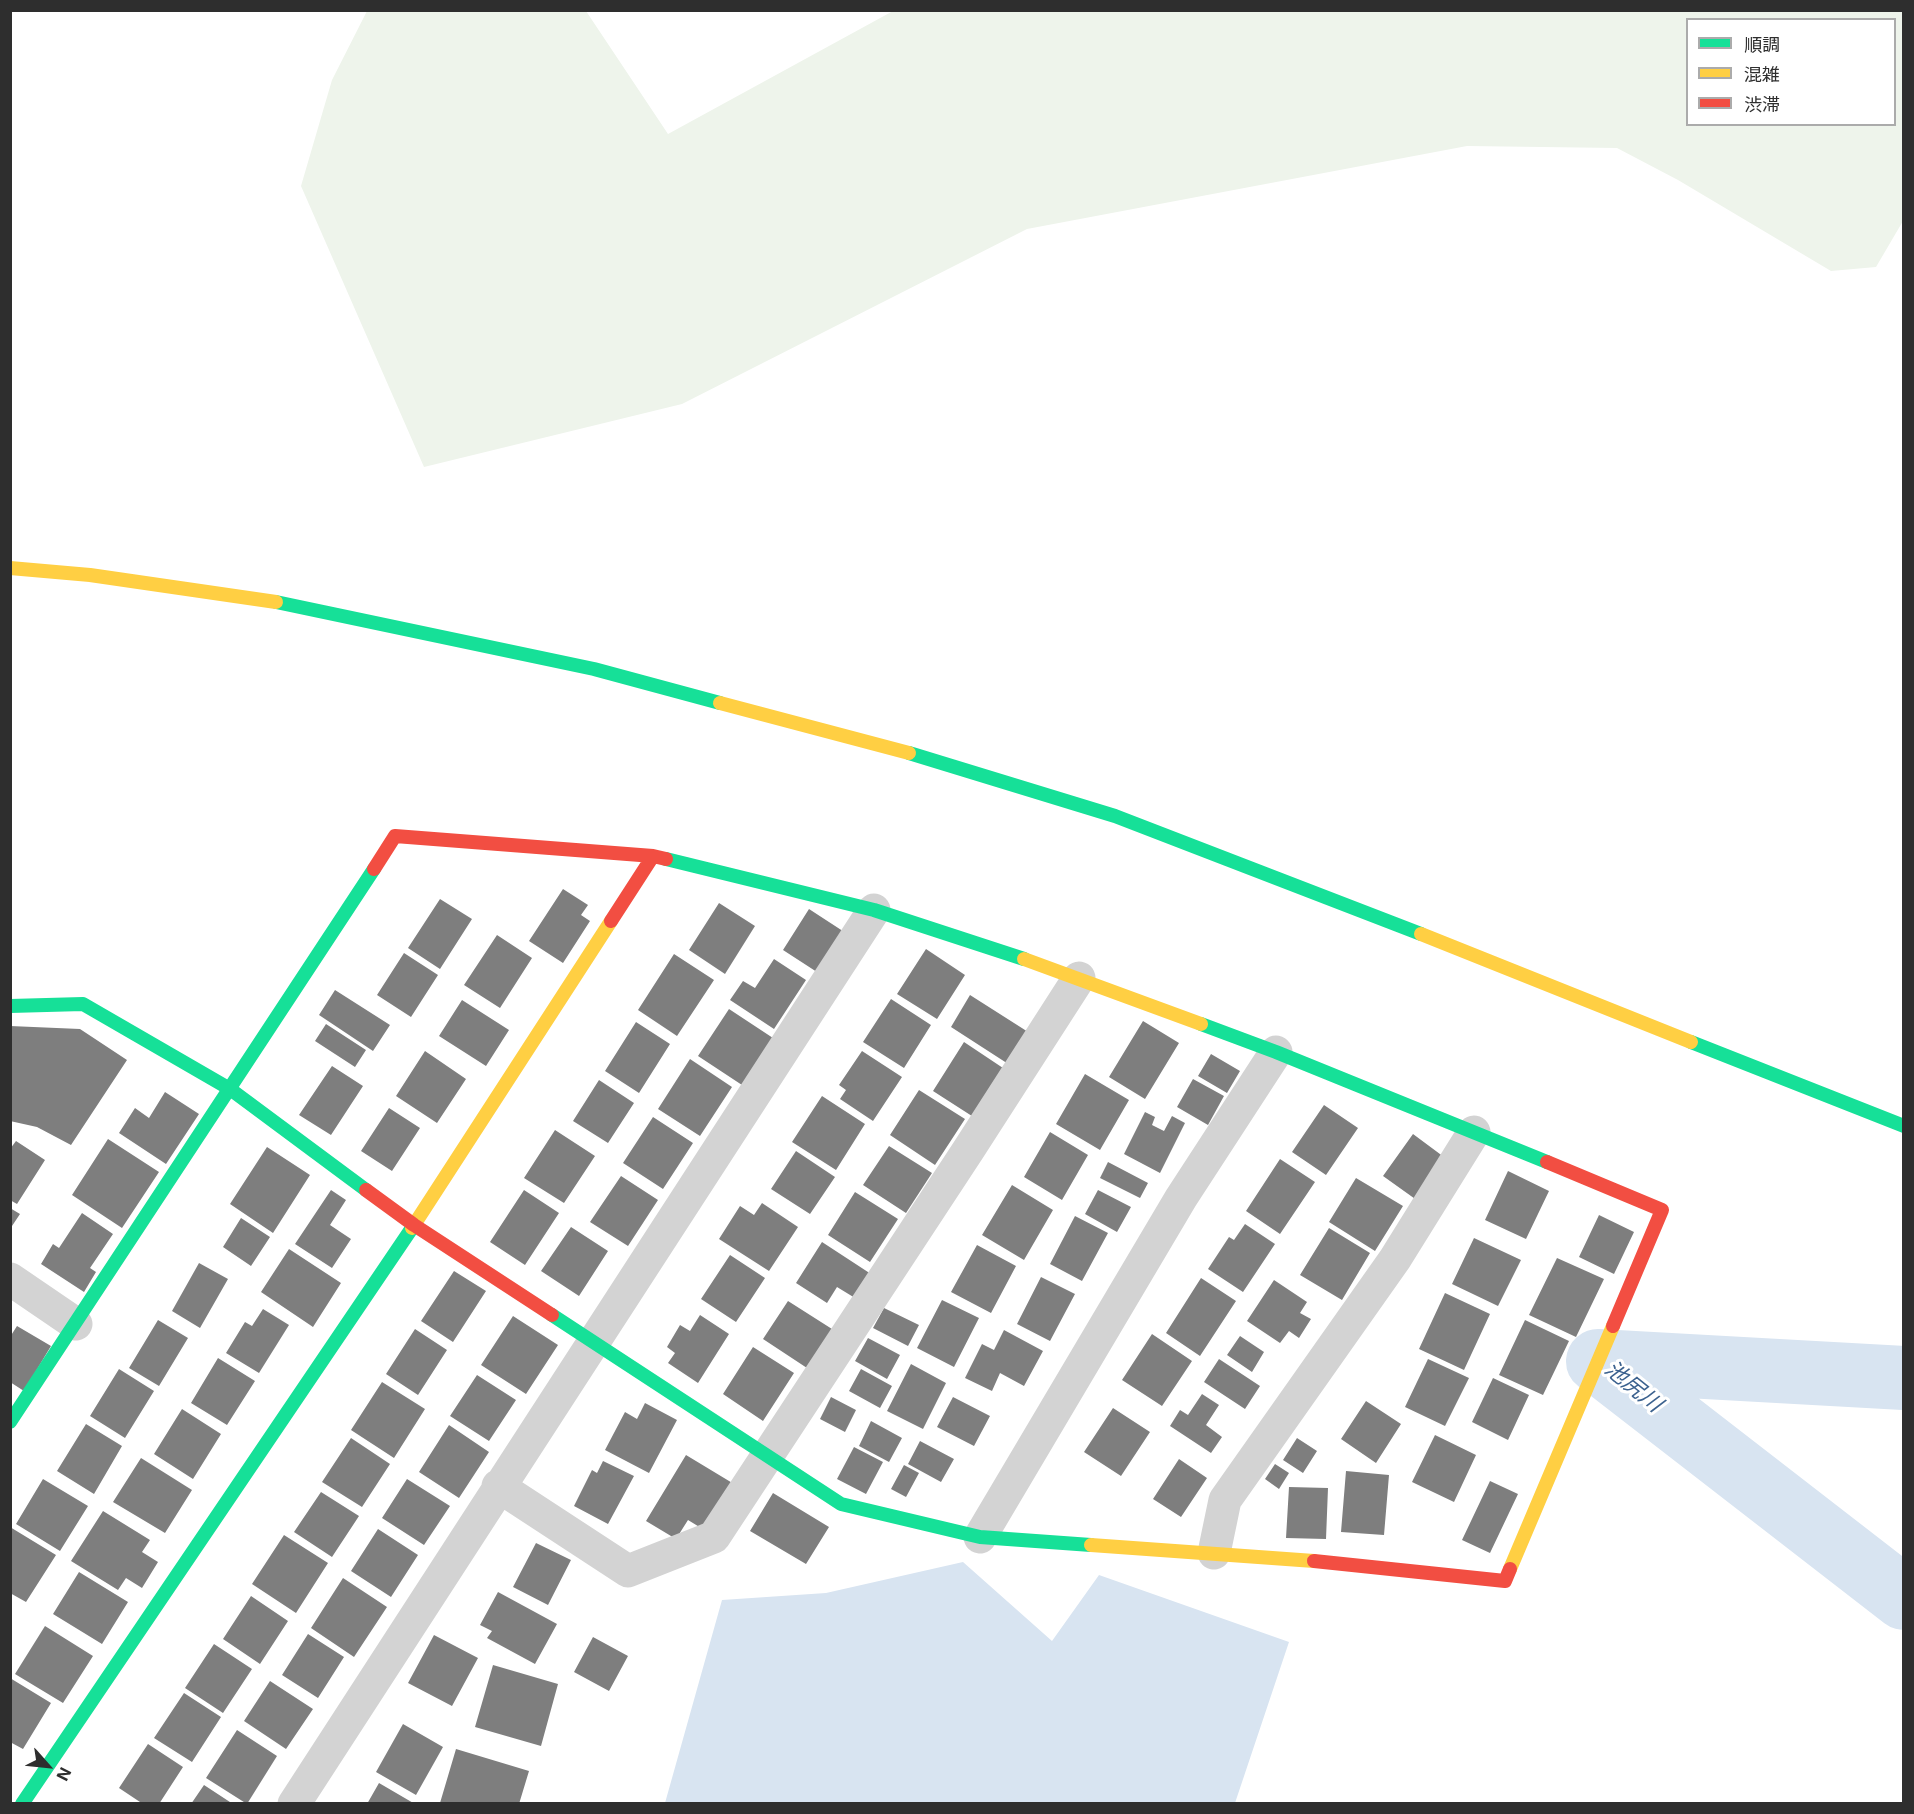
<!DOCTYPE html>
<meta charset="utf-8">
<style>
body{margin:0}
#map{position:relative;width:1914px;height:1814px;overflow:hidden;background:#fff;font-family:Inter,"Noto Sans JP",sans-serif}
canvas{display:block}
.frame{position:absolute;inset:0;border:12px solid #2e2e2e;pointer-events:none}
.legend{position:absolute;left:1686px;top:18px;width:210px;height:108px;box-sizing:border-box;background:#fff;border:2px solid #ababab;margin:0;padding:8px 10px;list-style:none;font-size:18px;color:#2e2e2e}
.legend li{display:flex;align-items:center;gap:12px;height:30px}
.legend b{width:30px;border:2px solid #ababab}
.north{position:absolute;left:18px;top:1736px;width:60px;height:60px;-webkit-text-stroke:4px #fff;paint-order:stroke;rotate:117deg;font-size:16px;font-weight:700;line-height:24px;text-align:center;color:#2e2e2e}
.north::after{content:'';display:block;margin:auto;width:21px;height:27px;background:#2e2e2e;clip-path:polygon(50% 0,100% 100%,50% 72%,0 100%)}
</style>
<div id="map">
<canvas width="1914" height="1814"></canvas>
<div class="frame"></div>
<ul class="legend">
<li><b style="height:8px;background:#16e098"></b>順調</li>
<li><b style="height:8px;background:#ffcf43"></b>混雑</li>
<li><b style="height:8px;background:#f24e42"></b>渋滞</li>
</ul>
<div class="north">N</div>
</div>
<script>
const c = document.querySelector('canvas').getContext('2d');
c.lineJoin = 'round';
function paint(path, color) {
  c.fillStyle = color;
  c.fill(path, 'evenodd');
}
function shape(rows) {
  const path = new Path2D();
  for (const r of rows) {
    path.moveTo(r[0], r[1]);
    for (let i = 2; i < r.length; i += 2) path.lineTo(r[i], r[i + 1]);
  }
  return path;
}
function strokePath(path, color, width, dash) {
  c.strokeStyle = color;
  c.lineWidth = width;
  c.lineCap = dash ? 'butt' : 'round';
  c.setLineDash(dash || []);
  c.stroke(path);
}
function drawText(font, color, halo, rows, align = 'center') {
  c.font = font + ' Inter,"Noto Sans JP",sans-serif';
  c.lineWidth = 6;
  c.setLineDash([]);
  c.textBaseline = 'middle';
  c.strokeStyle = halo;
  c.fillStyle = color;
  for (const [text, x, y, turn = 0] of rows) {
    c.save();
    c.translate(x, y);
    c.rotate((+turn || 0) * Math.PI / 180);
    c.textAlign = isNaN(turn) ? turn : align;
    if (halo) c.strokeText(text, 0, 0);
    c.fillText(text, 0, 0);
    c.restore();
  }
}
paint(shape([
 [367,11,586,11,668,134,893,11,1903,11,1903,221,1876,267,1831,271,1678,180,1617,148,1467,146,1027,229,682,404,424,467,301,186,332,80],
 [1688,20,1894,20,1894,124,1688,124]
]), '#eef4eb');
paint(shape([
 [963,1562,1052,1641,1099,1575,1289,1642,1235,1803,665,1803,722,1600,826,1593]
]), '#d8e4f1');
strokePath(shape([
 [1904,1378,1598,1361,1904,1598]
]), '#d8e4f1', 64);
paint(shape([
 [563,889,588,905,581,915,590,921,563,963,529,941],
 [440,899,472,919,440,969,408,948],
 [719,903,755,926,725,974,689,950],
 [809,909,852,937,820,974,783,950],
 [497,935,532,958,500,1008,464,985],
 [926,949,965,975,937,1019,897,994],
 [404,953,438,975,411,1017,377,995],
 [674,954,714,980,677,1036,638,1010],
 [774,959,806,980,774,1029,730,1000,743,981,755,988],
 [335,990,390,1025,373,1051,319,1015],
 [970,995,1036,1037,1016,1069,951,1027],
 [891,999,931,1025,904,1068,863,1042],
 [462,1000,509,1030,486,1066,439,1036],
 [729,1009,773,1038,742,1085,698,1056],
 [1143,1021,1179,1043,1145,1099,1109,1077],
 [636,1022,670,1044,639,1093,605,1071],
 [326,1024,366,1050,355,1067,315,1041],
 [10,1026,80,1029,127,1060,71,1145,37,1127,10,1121],
 [964,1042,1006,1070,975,1118,933,1091],
 [425,1051,466,1079,437,1123,396,1096],
 [862,1051,902,1077,873,1121,840,1099,846,1090,839,1085],
 [1211,1054,1240,1071,1227,1093,1198,1076],
 [690,1059,732,1087,700,1136,658,1109],
 [332,1066,363,1086,331,1135,299,1115],
 [1085,1074,1129,1100,1100,1150,1056,1124],
 [1193,1079,1224,1096,1208,1125,1177,1107],
 [599,1080,634,1103,608,1143,573,1121],
 [919,1090,965,1119,935,1165,890,1135],
 [165,1092,199,1114,166,1164,119,1133,135,1108,149,1118],
 [822,1096,865,1124,836,1170,792,1142],
 [1324,1105,1358,1128,1326,1175,1292,1152],
 [389,1108,420,1128,392,1171,361,1151],
 [1145,1112,1155,1117,1152,1125,1164,1131,1172,1116,1185,1123,1160,1173,1124,1154],
 [653,1117,693,1143,663,1189,623,1163],
 [555,1130,595,1156,564,1203,524,1178],
 [1050,1132,1088,1155,1062,1200,1024,1177],
 [1413,1134,1448,1160,1418,1201,1383,1176],
 [108,1139,159,1172,122,1228,72,1195],
 [16,1141,45,1160,17,1204,10,1200,10,1149],
 [889,1146,932,1173,906,1213,863,1185],
 [267,1147,310,1175,273,1233,230,1204],
 [796,1151,835,1177,810,1214,771,1189],
 [1280,1159,1315,1182,1280,1234,1246,1211],
 [1108,1162,1148,1183,1140,1198,1100,1178],
 [1508,1171,1549,1191,1526,1239,1485,1220],
 [621,1176,658,1200,628,1246,590,1222],
 [1356,1178,1403,1206,1375,1251,1329,1222],
 [1012,1185,1053,1210,1024,1260,982,1235],
 [331,1190,346,1200,330,1225,351,1239,332,1268,295,1244],
 [524,1190,559,1213,525,1265,490,1242],
 [1098,1190,1131,1207,1117,1232,1085,1214],
 [855,1192,898,1219,870,1262,828,1235],
 [762,1203,798,1227,769,1271,719,1239,740,1206,754,1215],
 [10,1208,20,1214,10,1229],
 [82,1213,113,1234,90,1268,96,1272,84,1292,41,1264,53,1244,59,1248],
 [1599,1215,1634,1232,1614,1274,1579,1257],
 [1075,1216,1108,1233,1082,1281,1050,1264],
 [241,1218,270,1237,251,1266,223,1247],
 [1245,1224,1275,1244,1243,1292,1208,1269,1229,1237,1234,1240],
 [571,1227,608,1251,579,1296,541,1271],
 [1329,1228,1370,1253,1342,1300,1300,1275],
 [1474,1238,1521,1260,1498,1306,1452,1284],
 [822,1242,871,1274,855,1298,837,1287,827,1303,796,1283],
 [977,1245,1016,1266,991,1313,951,1292],
 [289,1249,341,1283,313,1327,261,1292],
 [730,1255,765,1278,736,1322,701,1299],
 [1557,1258,1604,1279,1576,1337,1529,1315],
 [199,1263,228,1279,200,1328,172,1311],
 [454,1271,486,1291,453,1342,421,1321],
 [1041,1277,1075,1294,1050,1341,1017,1324],
 [1201,1278,1236,1301,1200,1356,1166,1333],
 [1274,1280,1307,1302,1300,1313,1311,1319,1299,1338,1289,1331,1280,1343,1247,1321],
 [1445,1293,1490,1314,1464,1370,1419,1349],
 [942,1300,979,1318,954,1367,917,1348],
 [788,1301,832,1329,807,1368,763,1339],
 [884,1308,919,1325,908,1346,873,1328],
 [263,1309,289,1325,259,1373,226,1353,245,1322,252,1326],
 [700,1315,729,1334,698,1383,668,1363,675,1353,667,1347,680,1325,690,1331],
 [513,1316,558,1345,526,1394,481,1365],
 [158,1320,188,1338,159,1386,129,1368],
 [1525,1320,1569,1341,1543,1395,1499,1375],
 [17,1326,51,1346,24,1391,10,1382,10,1337],
 [415,1329,447,1350,418,1395,386,1374],
 [1004,1330,1043,1351,1024,1386,1000,1373,992,1391,965,1378,982,1344,994,1350],
 [1152,1334,1192,1361,1162,1406,1122,1380],
 [1240,1336,1264,1352,1252,1372,1227,1355],
 [868,1338,900,1355,887,1379,855,1361],
 [753,1347,794,1373,763,1421,723,1394],
 [218,1358,255,1381,227,1425,191,1403],
 [1219,1359,1260,1386,1245,1409,1204,1382],
 [1428,1359,1469,1378,1445,1426,1405,1407],
 [911,1364,946,1383,923,1429,887,1411],
 [119,1369,154,1391,125,1438,90,1416],
 [861,1369,892,1386,880,1408,849,1391],
 [477,1375,516,1400,489,1441,450,1416],
 [1493,1378,1529,1395,1508,1440,1472,1422],
 [382,1382,425,1409,394,1458,351,1430],
 [1202,1394,1219,1405,1206,1425,1222,1437,1211,1453,1170,1426,1180,1410,1188,1415],
 [831,1397,856,1410,845,1432,820,1419],
 [953,1397,990,1416,974,1446,937,1427],
 [1366,1401,1401,1424,1376,1463,1341,1439],
 [645,1403,677,1420,649,1473,605,1450,625,1412,637,1419],
 [1113,1408,1150,1432,1121,1476,1084,1452],
 [182,1409,221,1434,193,1479,154,1454],
 [871,1421,902,1438,889,1462,859,1446],
 [86,1424,122,1446,94,1494,57,1471],
 [449,1425,489,1452,459,1498,419,1472],
 [1435,1435,1476,1455,1454,1502,1412,1482],
 [351,1438,390,1464,362,1507,322,1482],
 [1297,1438,1317,1451,1303,1473,1283,1460],
 [920,1441,954,1459,941,1482,908,1464],
 [854,1447,883,1462,866,1494,837,1479],
 [686,1455,734,1484,706,1531,688,1520,676,1539,646,1521],
 [141,1458,192,1490,165,1533,113,1502],
 [1179,1459,1207,1478,1181,1517,1153,1499],
 [603,1461,634,1476,608,1524,574,1506,592,1470,597,1473],
 [1275,1464,1289,1473,1279,1489,1265,1479],
 [904,1465,919,1473,906,1497,891,1489],
 [1346,1471,1389,1475,1384,1535,1341,1532],
 [43,1479,88,1506,60,1551,16,1524],
 [407,1479,450,1506,424,1545,382,1518],
 [1490,1481,1518,1494,1490,1553,1462,1540],
 [1289,1487,1328,1488,1326,1539,1286,1538],
 [321,1492,359,1516,332,1557,294,1532],
 [773,1493,829,1527,806,1564,750,1531],
 [103,1511,150,1540,142,1552,158,1562,142,1588,126,1578,118,1590,71,1561],
 [10,1527,56,1555,26,1602,10,1593],
 [378,1529,418,1555,391,1597,351,1571],
 [284,1535,328,1563,296,1613,252,1584],
 [536,1543,571,1560,548,1605,513,1587],
 [79,1572,128,1602,102,1644,53,1614],
 [343,1578,387,1607,354,1657,311,1628],
 [498,1592,557,1624,535,1664,487,1638,492,1631,480,1625],
 [251,1596,288,1621,260,1664,223,1639],
 [45,1626,93,1656,63,1703,15,1674],
 [308,1634,344,1657,318,1698,282,1675],
 [434,1635,478,1658,452,1706,408,1683],
 [593,1637,628,1656,609,1691,574,1672],
 [214,1644,252,1669,223,1713,185,1688],
 [493,1665,558,1684,541,1746,475,1727],
 [10,1678,51,1703,23,1749,10,1742],
 [270,1681,313,1709,286,1749,244,1721],
 [184,1693,221,1717,192,1762,154,1738],
 [403,1724,443,1747,416,1795,376,1772],
 [237,1730,277,1756,247,1804,206,1778],
 [148,1744,183,1767,159,1804,143,1804,119,1788],
 [456,1749,529,1771,519,1804,440,1803],
 [379,1783,415,1804,367,1804],
 [204,1785,233,1804,191,1804]
]), '#7e7e7e');
strokePath(shape([
 [10,1279,76,1324],
 [498,1486,628,1571,714,1537,969,1149,1079,978],
 [980,1537,1181,1198,1276,1052],
 [1214,1553,1225,1500,1395,1259,1474,1132],
 [294,1804,874,910]
]), '#d3d3d3', 33);
strokePath(shape([
 [276,602,594,669,720,703],
 [909,753,1115,816,1421,934],
 [666,859,874,910,1024,959],
 [10,1006,83,1004,230,1089,366,1190],
 [1201,1024,1276,1052,1547,1162],
 [1691,1042,1904,1126],
 [552,1315,841,1504,980,1537,1091,1545],
 [10,1422,374,869],
 [22,1804,412,1228]
]), '#16e098', 14);
strokePath(shape([
 [10,568,90,575,276,602],
 [720,703,909,753],
 [1421,934,1691,1042],
 [1024,959,1201,1024],
 [412,1228,611,921],
 [1091,1545,1314,1561],
 [1510,1569,1613,1326]
]), '#ffcf43', 14);
strokePath(shape([
 [374,869,395,836,653,856,666,859],
 [611,921,653,856],
 [1547,1162,1662,1210,1613,1326],
 [366,1190,414,1225,552,1315],
 [1314,1561,1505,1581,1510,1569]
]), '#f24e42', 14);
drawText('italic 22px', '#3c628f', '#fff', [
 ["池尻川",1633,1387,39]
]);
</script>
